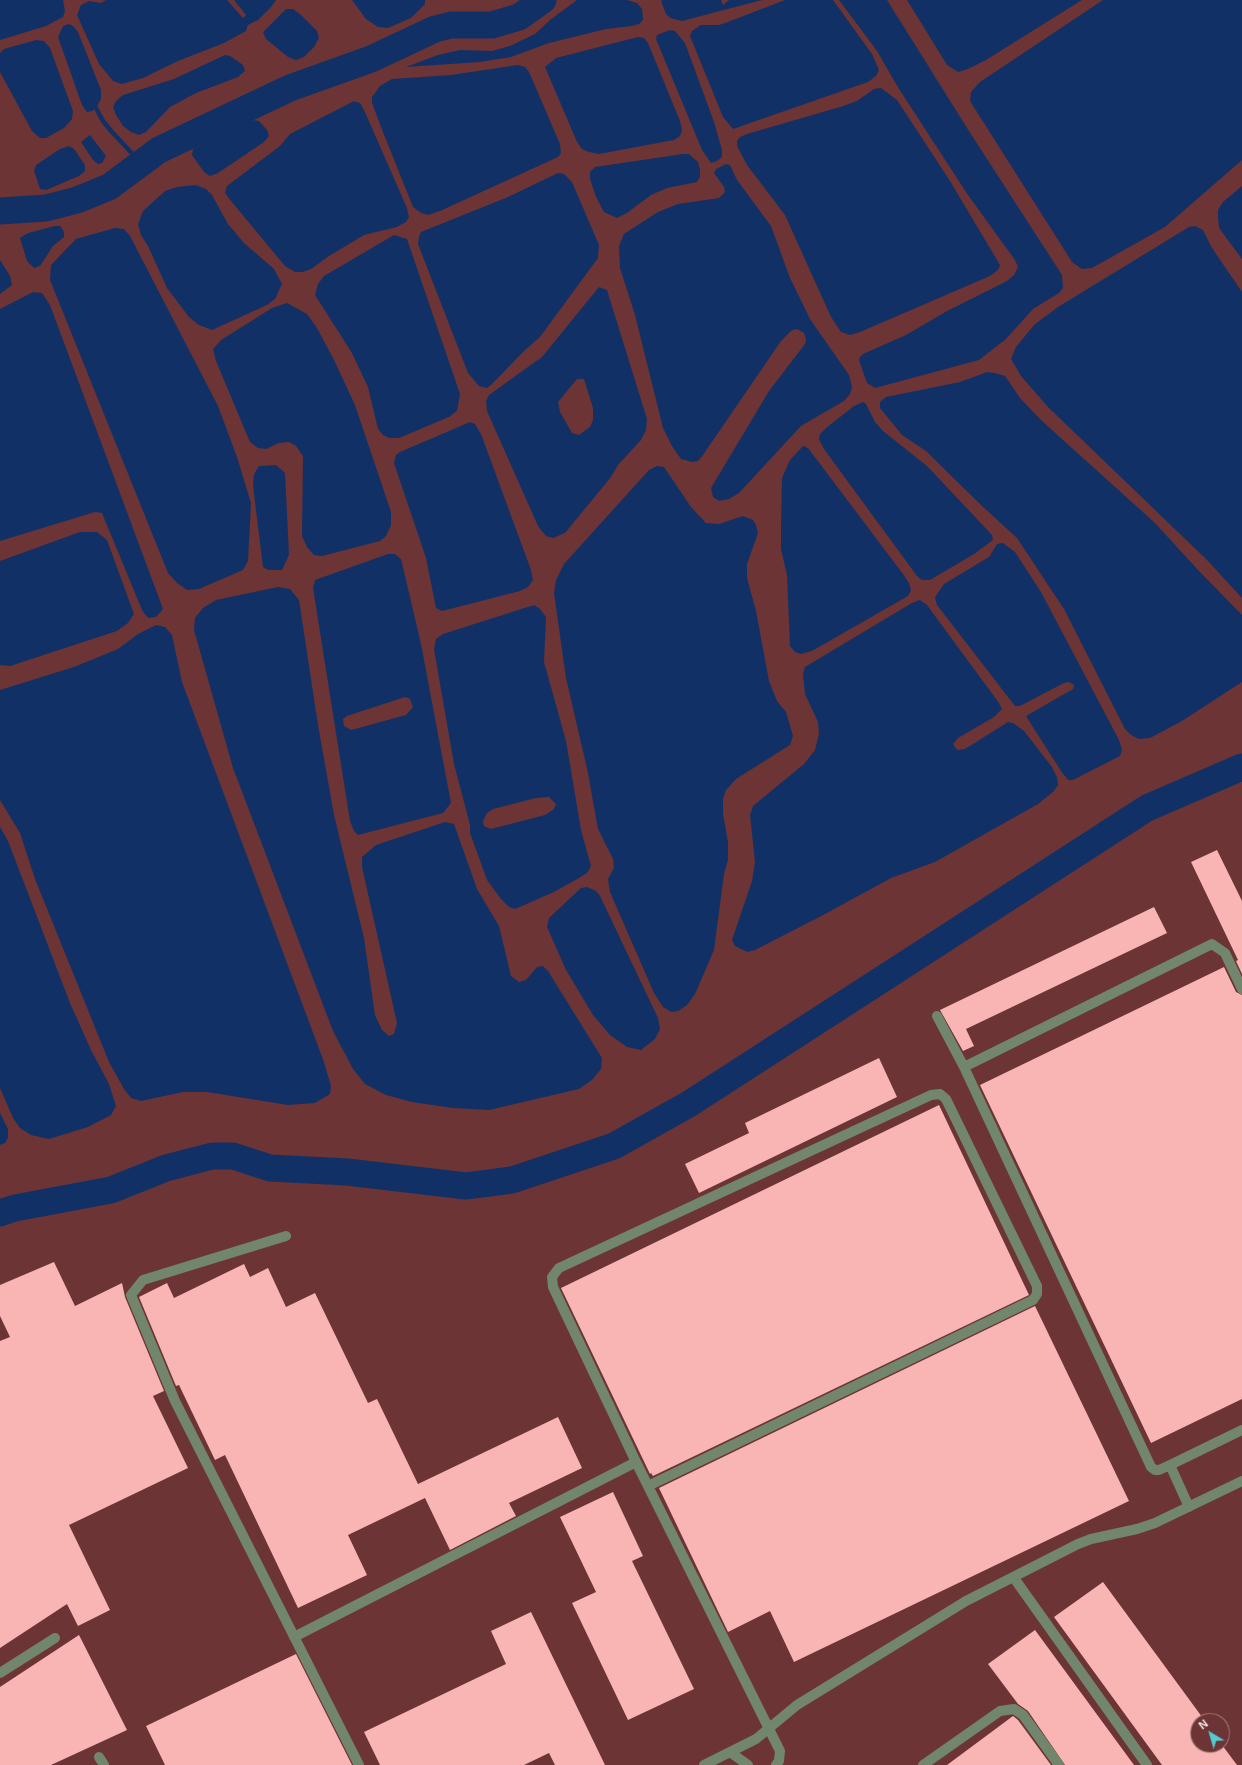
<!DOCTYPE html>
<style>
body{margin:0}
#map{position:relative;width:1242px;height:1765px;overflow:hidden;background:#6c3435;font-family:Arial,sans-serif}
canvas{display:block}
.north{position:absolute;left:1190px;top:1713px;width:40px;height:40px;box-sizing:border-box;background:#6c3435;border:1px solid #a67c7d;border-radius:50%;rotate:322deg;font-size:11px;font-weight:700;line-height:16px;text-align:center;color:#fee9e8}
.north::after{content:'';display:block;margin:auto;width:14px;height:18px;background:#51ccd3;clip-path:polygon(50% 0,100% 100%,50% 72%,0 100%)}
</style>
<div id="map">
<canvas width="1242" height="1765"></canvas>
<div class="north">N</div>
</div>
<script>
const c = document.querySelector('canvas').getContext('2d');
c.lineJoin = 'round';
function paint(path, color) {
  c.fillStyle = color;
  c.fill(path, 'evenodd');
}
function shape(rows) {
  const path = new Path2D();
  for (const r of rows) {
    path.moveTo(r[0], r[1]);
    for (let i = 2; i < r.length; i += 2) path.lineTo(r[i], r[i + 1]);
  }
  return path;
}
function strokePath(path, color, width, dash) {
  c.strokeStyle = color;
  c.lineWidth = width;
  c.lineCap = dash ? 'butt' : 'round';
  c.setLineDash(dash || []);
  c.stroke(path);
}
paint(shape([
 [0,0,63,0,65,11,63,17,46,26,0,40],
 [106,0,227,0,243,18,246,15,234,0,276,0,271,7,258,20,248,25,246,31,224,43,178,61,143,78,122,84,113,81,99,64,77,15,81,5,89,1,101,3],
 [352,0,425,0,425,4,411,18,388,28,378,27,366,19],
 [577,0,627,0,637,3,642,9,643,20,639,24,632,26,606,29,549,43,511,57,480,62,406,67,438,55,460,50,492,51,510,46,535,34,550,20],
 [663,0,721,0,723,5,729,0,762,0,682,21,670,18,666,14,661,1],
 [785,0,833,0,872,54,879,70,876,76,868,82,733,129,723,117,690,36,692,31,701,25,719,25,728,22],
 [839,0,887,0,967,128,1062,275,1063,288,1059,293,1033,309,1006,339,979,360,875,388,867,383,860,363,859,358,863,354,906,335,947,311,1007,281,1014,275,1018,267,1015,260,968,195,899,89,877,51],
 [907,0,1082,0,986,60,968,69,958,72,947,65],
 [1103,0,1242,0,1242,160,1165,227,1092,268,1082,269,1072,262,970,101,971,92,980,82],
 [286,9,293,9,301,15,317,31,319,38,314,47,304,57,296,60,288,57,266,39,263,32],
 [69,24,73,26,78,32,101,90,101,99,96,108,92,111,87,112,82,105,58,37,63,26],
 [670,30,675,31,685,43,714,122,722,150,722,157,717,161,711,163,702,150,656,39,657,35],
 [638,37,644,38,648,43,680,121,682,130,680,136,674,140,599,154,589,152,582,149,577,142,545,67,556,58],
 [36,40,44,41,50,48,73,111,72,119,64,128,46,138,40,138,32,131,0,72,0,53,4,49],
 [225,55,230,56,243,65,245,71,238,77,196,93,170,107,146,132,139,135,131,132,123,126,116,115,113,107,116,101,123,95,174,79],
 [518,65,525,67,529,72,560,144,561,153,558,157,440,211,428,215,421,213,413,207,381,127,372,103,372,97,380,86,392,79,451,75],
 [881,88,897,100,950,181,1000,265,998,270,990,276,860,332,850,335,841,332,831,317,785,215,747,165,737,146,737,141,740,137,747,134,840,107,857,101,874,89],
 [354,101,360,103,364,110,407,208,409,217,406,222,397,227,364,235,329,256,311,269,303,272,295,272,285,266,231,201,225,193,227,186,280,146,290,134],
 [252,120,259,121,267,130,269,136,264,142,218,173,210,176,204,172,192,155,193,149],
 [90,135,106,156,102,163,98,164,93,160,81,142],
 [69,146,74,149,85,165,85,171,79,176,46,190,40,189,34,171,36,165,60,149],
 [683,154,689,154,698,162,700,170,700,177,697,182,667,188,651,195,627,213,617,218,604,212,596,197,590,179,590,172,595,167],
 [726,164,730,165,737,180,771,226,790,278,810,319,849,375,852,387,850,394,844,401,801,426,739,493,729,499,719,501,713,497,711,488,769,391,805,344,806,339,804,333,799,330,795,329,791,331,781,341,703,455,698,461,692,462,681,459,672,446,663,428,635,315,620,268,619,246,624,234,658,212,678,204,719,198,725,192,724,187,714,173,716,169],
 [558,173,564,174,572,182,599,245,598,258,540,337,524,351,492,384,487,388,479,386,468,373,418,244,419,237,421,232,508,197],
 [196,185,206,189,212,195,228,224,244,243,274,269,282,284,275,299,267,305,212,330,199,325,189,317,167,288,148,246,141,235,138,224,143,211,165,191,177,187],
 [1242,186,1242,259,1219,228,1218,218,1218,210,1223,202],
 [55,226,60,226,64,232,64,237,53,246,40,266,34,268,27,261,20,238,28,233],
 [1195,226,1203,230,1212,248,1242,292,1242,598,1207,560,1048,407,1021,376,1011,359,1016,347,1034,325,1058,307,1189,227],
 [115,228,124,229,130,236,218,406,237,457,251,503,248,561,243,570,199,589,187,590,177,583,168,573,50,280,51,265,76,239],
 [394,235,407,239,460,394,457,411,449,417,399,438,389,438,383,435,378,429,368,387,352,353,315,295,318,284,324,276],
 [0,260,10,276,12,285,0,294],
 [599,287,607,290,647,419,646,430,641,440,618,465,611,477,565,533,553,538,546,536,538,526,487,411,486,401,489,395,542,357],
 [577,379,584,379,593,408,593,420,590,427,579,435,572,433,560,412,558,402],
 [33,292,42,293,50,305,163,609,156,617,148,618,142,610,102,513,95,512,0,541,0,309],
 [287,303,307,314,317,328,334,360,355,405,391,512,391,525,386,536,380,541,322,556,314,555,307,547,302,536,303,456,296,446,289,442,279,443,266,449,258,448,250,442,216,361,213,349,221,340,272,308],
 [987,372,995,373,1005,376,1020,398,1042,421,1155,523,1198,570,1242,615,1242,682,1182,721,1150,738,1139,739,1131,735,1125,729,1064,609,1017,538,982,506,926,451,902,435,880,408,880,402,886,397,960,382],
 [863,402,866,404,875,422,883,431,927,466,992,535,993,540,974,554,930,580,922,580,917,576,824,449,819,439,820,434,826,428,854,406],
 [470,422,475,424,481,434,531,570,533,580,528,587,520,591,442,611,436,608,426,558,394,463,396,455,400,452],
 [803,446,808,448,903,574,909,583,911,590,908,596,812,651,801,654,795,652,790,646,787,575,781,549,781,526,782,478,790,460],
 [276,465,285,473,289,555,282,570,268,570,263,567,253,486,254,474,259,466],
 [657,466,664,467,691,507,706,523,719,524,743,516,753,520,756,525,758,533,747,564,747,578,756,611,769,681,777,701,786,712,793,736,790,745,736,779,726,790,723,799,723,814,728,842,728,860,724,874,714,950,695,994,687,1005,678,1011,671,1012,663,1007,654,993,610,892,608,879,614,868,613,859,598,829,588,773,566,678,554,593,556,580,564,564,649,470],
 [80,532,97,532,107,540,134,614,128,623,117,631,10,666,0,665,0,561],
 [1003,543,1015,552,1041,592,1119,740,1122,750,1120,756,1073,780,1068,780,1061,771,1026,716,1073,689,1074,685,1069,682,1064,683,1020,706,1015,706,937,605,935,597,944,584,989,557,997,544],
 [388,554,395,554,401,559,421,644,451,803,443,813,358,835,354,831,350,821,313,588,315,580],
 [405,697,410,699,413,707,406,715,355,729,351,730,344,726,343,719,347,716],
 [278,587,290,589,299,600,318,725,334,815,364,938,375,1015,382,1030,389,1036,394,1034,397,1023,362,867,362,857,376,845,445,822,454,824,477,889,499,926,511,976,519,982,526,980,537,967,543,966,548,971,602,1058,601,1069,592,1080,579,1089,489,1110,453,1108,412,1102,386,1095,365,1084,353,1069,333,1031,233,768,194,630,195,618,203,608,216,600],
 [920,600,927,605,999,703,1002,709,994,717,958,738,953,744,957,750,965,749,1008,722,1013,723,1024,731,1052,767,1057,777,1058,785,1053,792,1038,804,935,862,891,878,827,913,755,950,747,952,735,946,732,940,752,881,755,862,750,815,753,806,804,764,815,750,819,734,818,722,805,694,803,674,805,667,912,603],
 [534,605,540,609,546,617,544,662,566,741,581,830,591,866,587,873,579,878,554,892,515,909,509,907,501,899,487,880,470,833,470,825,454,764,434,649,436,639,443,634],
 [549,797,556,804,554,809,545,815,491,829,484,826,483,821,487,813,493,809,536,798],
 [156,625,165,627,172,635,182,682,324,1062,331,1086,330,1094,315,1103,288,1105,207,1092,183,1092,141,1101,131,1098,124,1089,109,1062,35,879,20,833,0,800,0,690,74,667,118,649,138,634],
 [0,827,8,841,70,1003,91,1050,109,1084,116,1106,111,1115,88,1127,49,1139,31,1135,20,1128,13,1118,0,1088],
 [587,887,596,891,600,896,658,1018,660,1029,655,1039,641,1050,627,1047,610,1035,593,1015,566,970,547,927,549,918,581,888],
 [0,1113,8,1129,8,1138,5,1143,0,1145]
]), '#113166');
strokePath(shape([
 [96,108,103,121,112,132,142,164]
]), '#113166', 4.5);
strokePath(shape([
 [0,211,46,208,77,200,109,187,159,150,290,88,371,59,435,29,451,25,492,25,519,17,543,0],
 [0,1213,15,1208,111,1190,166,1168,212,1156,233,1156,270,1168,347,1172,466,1186,512,1180,614,1146,689,1104,1147,808,1242,767]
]), '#113166', 27);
paint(shape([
 [1217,850,1242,901,1242,974,1236,961,1238,960,1191,862],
 [1154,907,1167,933,966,1029,974,1046,963,1051,940,1010],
 [1224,967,1236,992,1242,995,1242,1399,1151,1443,980,1085],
 [879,1058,897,1097,699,1193,685,1164,749,1133,745,1123],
 [939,1105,1029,1295,653,1476,651,1473,650,1474,561,1288],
 [54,1262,75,1306,122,1283,125,1297,164,1391,153,1396,188,1468,69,1525,110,1610,78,1626,67,1604,0,1648,0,1341,10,1337,0,1316,0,1285],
 [244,1264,250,1277,268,1268,286,1307,315,1293,368,1403,377,1399,418,1484,558,1417,582,1468,509,1503,516,1516,450,1550,425,1498,348,1535,367,1575,298,1608,225,1455,215,1460,179,1385,176,1386,139,1297,167,1283,174,1298],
 [1035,1306,1129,1501,794,1662,770,1611,728,1632,659,1488],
 [613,1492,643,1556,632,1561,694,1689,628,1720,572,1603,596,1592,560,1517],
 [1103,1582,1205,1721,1198,1721,1198,1745,1222,1745,1237,1765,1162,1765,1054,1617],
 [531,1612,605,1765,555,1765,549,1753,524,1765,380,1765,364,1732,506,1664,491,1631],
 [1035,1630,1134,1765,1065,1765,1028,1711,1018,1704,988,1664],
 [79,1635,127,1730,51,1765,0,1765,0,1687],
 [296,1654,352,1765,165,1765,146,1726],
 [1013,1716,1018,1720,1051,1765,947,1765]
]), '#f8b5b3');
strokePath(shape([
 [937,1016,964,1067,1151,1467,1155,1470,1159,1470,1170,1465,1189,1507],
 [964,1067,1212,944,1225,953,1242,989],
 [286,1236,143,1280,131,1295,175,1401,359,1765],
 [1166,1467,1242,1430],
 [648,1486,1033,1300,1037,1294,1037,1286,946,1099,940,1094,931,1095,559,1268,552,1277,553,1287,636,1462,780,1751,779,1761,776,1765],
 [1014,1578,1147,1765],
 [294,1637,636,1462],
 [0,1673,55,1638],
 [730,1752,748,1765],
 [99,1757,104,1765],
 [704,1765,756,1739,797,1705,966,1601,1078,1544,1091,1539,1137,1529,1155,1523,1242,1481],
 [923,1765,1000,1711,1014,1709,1023,1715,1059,1765]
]), '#71866c', 10);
</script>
